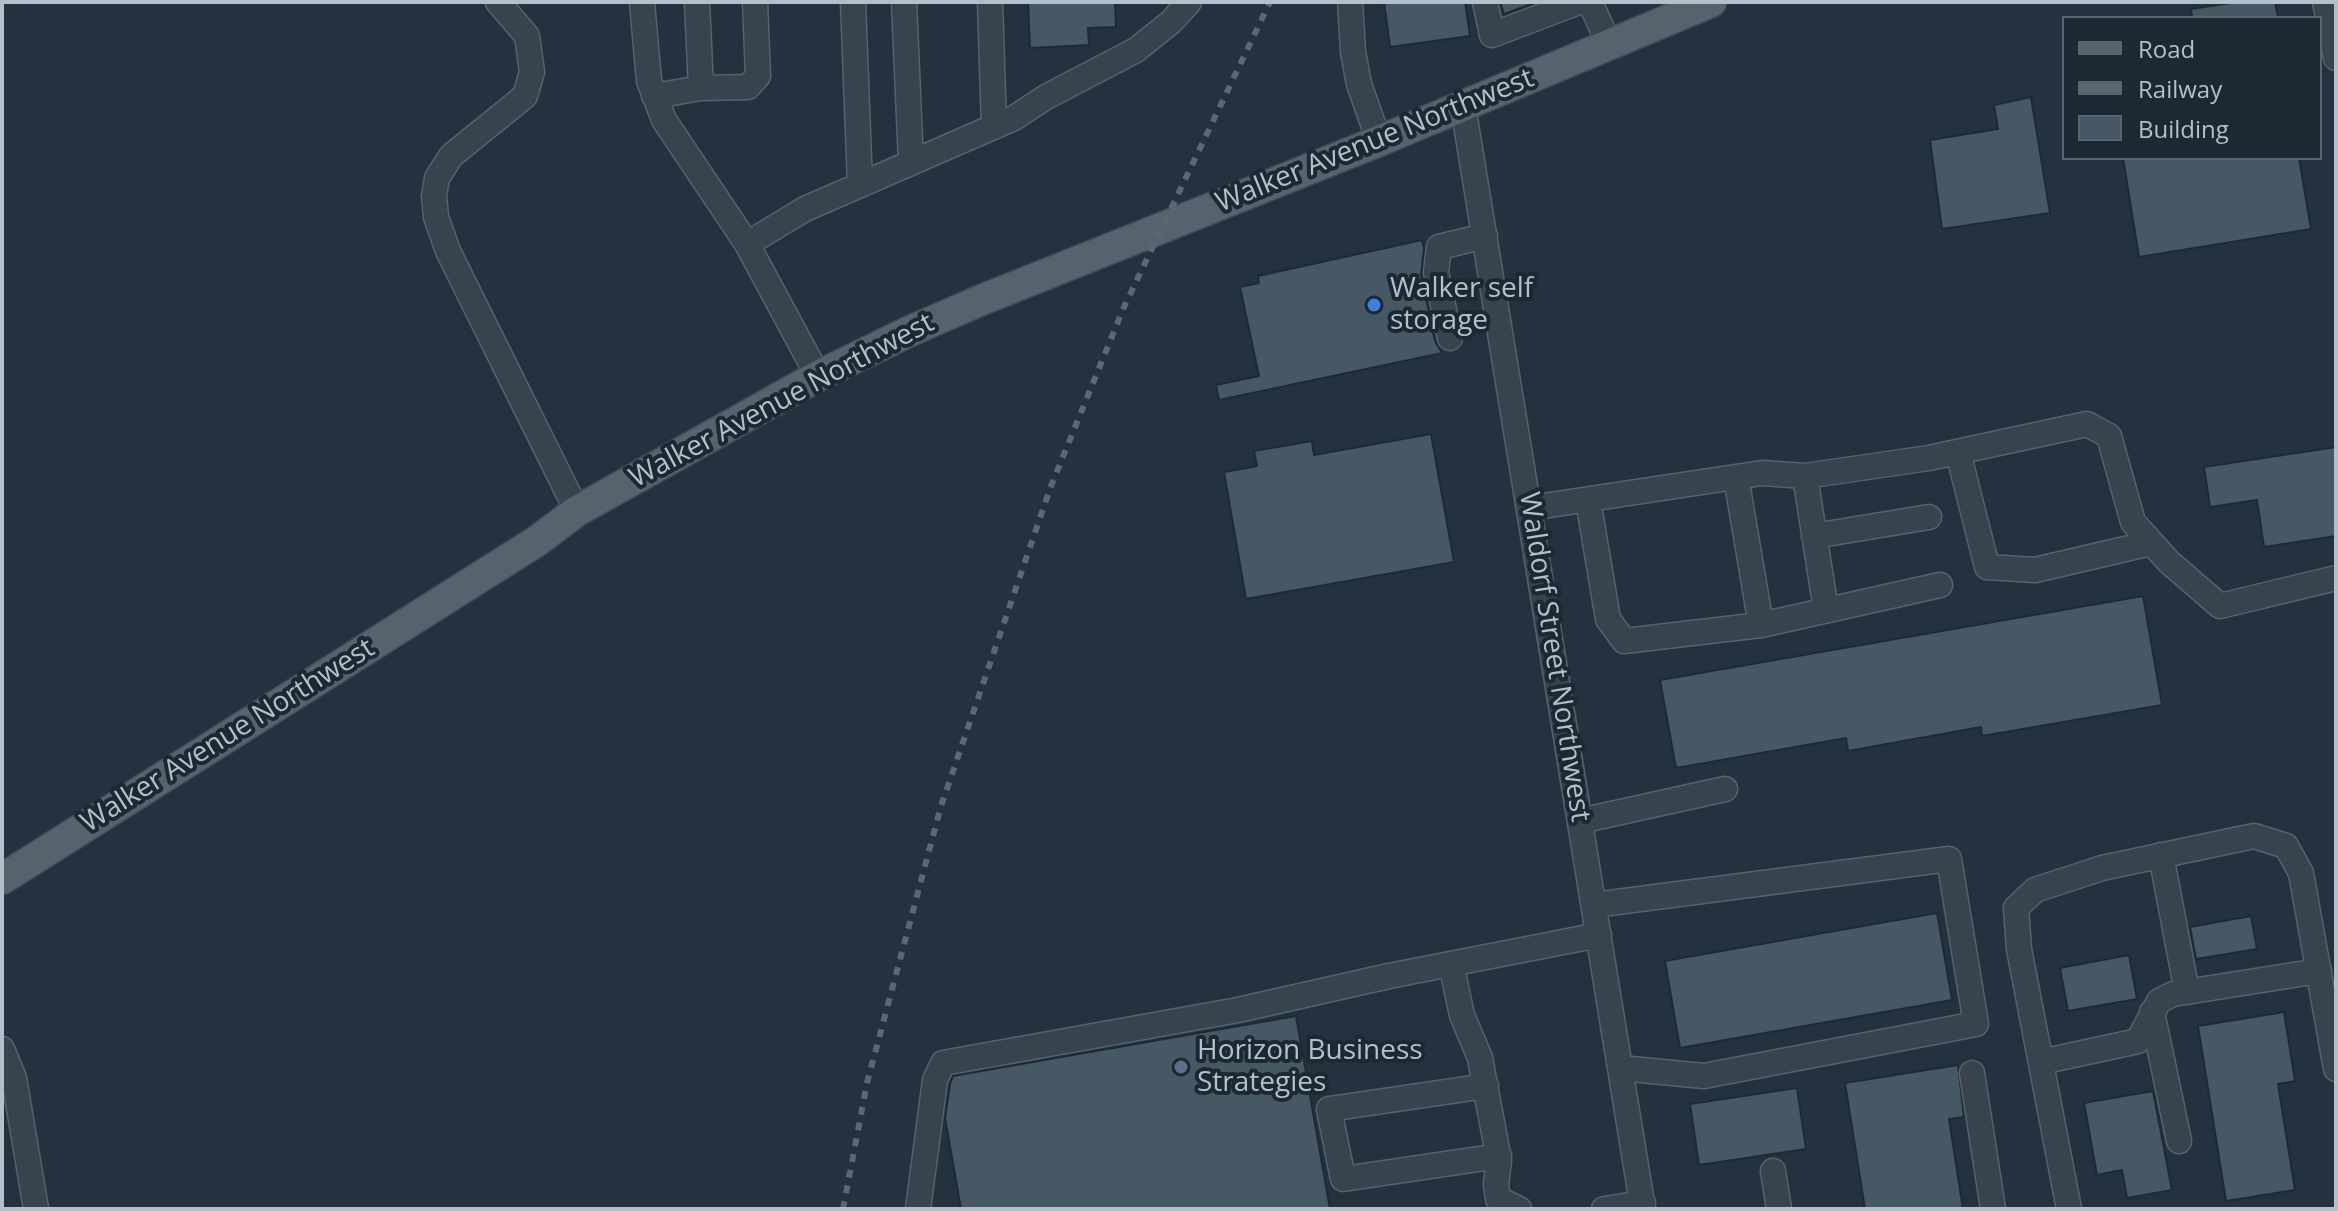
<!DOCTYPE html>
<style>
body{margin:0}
#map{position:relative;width:2338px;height:1211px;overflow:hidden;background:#23323e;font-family:"Open Sans",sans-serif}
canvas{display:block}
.frame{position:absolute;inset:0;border:4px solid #b3bfc9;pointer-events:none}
.legend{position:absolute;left:2062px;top:16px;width:260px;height:144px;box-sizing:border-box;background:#1c2933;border:2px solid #58656f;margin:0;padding:10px 14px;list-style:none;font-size:24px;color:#b3bfc9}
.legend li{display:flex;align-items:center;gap:16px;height:40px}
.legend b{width:40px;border:2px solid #58656f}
</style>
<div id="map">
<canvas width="2338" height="1211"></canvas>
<div class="frame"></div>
<ul class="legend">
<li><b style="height:10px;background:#55636e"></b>Road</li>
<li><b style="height:10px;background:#586875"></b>Railway</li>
<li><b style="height:22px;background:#465864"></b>Building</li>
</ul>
</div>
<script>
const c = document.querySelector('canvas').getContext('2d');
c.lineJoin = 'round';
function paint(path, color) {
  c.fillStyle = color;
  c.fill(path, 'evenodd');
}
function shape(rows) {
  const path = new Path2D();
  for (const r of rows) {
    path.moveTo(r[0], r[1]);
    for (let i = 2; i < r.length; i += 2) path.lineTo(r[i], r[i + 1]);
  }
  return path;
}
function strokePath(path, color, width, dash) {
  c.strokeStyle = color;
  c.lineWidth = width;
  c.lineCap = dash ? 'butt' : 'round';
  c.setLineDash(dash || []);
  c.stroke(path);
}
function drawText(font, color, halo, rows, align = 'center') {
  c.font = font + ' "Open Sans",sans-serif';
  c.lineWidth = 8;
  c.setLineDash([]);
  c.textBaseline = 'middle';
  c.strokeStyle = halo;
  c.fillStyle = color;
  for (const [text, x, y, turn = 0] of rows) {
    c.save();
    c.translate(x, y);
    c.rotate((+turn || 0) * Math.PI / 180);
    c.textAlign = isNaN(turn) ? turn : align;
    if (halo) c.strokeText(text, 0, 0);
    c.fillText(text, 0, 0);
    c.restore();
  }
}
const building = shape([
 [1028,2,1115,2,1116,27,1088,28,1089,45,1030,48,1028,2],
 [1384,2,1465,2,1470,36,1390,47,1384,2],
 [1500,2,1537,2,1504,14,1500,2],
 [2237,2,2275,2,2278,18,2192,18,2191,9,2237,2],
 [2031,97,2050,213,1942,229,1930,140,1998,129,1994,105,2031,97],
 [2123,158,2299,158,2311,229,2139,257,2123,158],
 [1422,240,1424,249,1421,275,1435,341,1442,353,1219,400,1216,385,1259,376,1240,287,1259,283,1258,276,1422,240],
 [1431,434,1454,562,1246,599,1224,472,1257,466,1254,451,1312,441,1314,455,1431,434],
 [2336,447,2336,536,2264,547,2257,500,2210,507,2204,467,2336,447],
 [2143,596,2162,705,1982,736,1981,727,1848,751,1846,738,1676,768,1660,680,2143,596],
 [1937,913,1952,1000,1680,1048,1665,961,1937,913],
 [2251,916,2257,949,2196,959,2190,927,2251,916],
 [2129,955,2137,999,2068,1011,2060,968,2129,955],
 [2284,1012,2295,1081,2278,1084,2295,1190,2226,1201,2198,1026,2284,1012],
 [1296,1016,1330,1209,961,1209,945,1118,950,1084,953,1076,1296,1016],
 [1958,1065,1964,1117,1949,1119,1963,1209,1865,1209,1845,1083,1958,1065],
 [1797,1088,1806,1149,1699,1165,1690,1104,1797,1088],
 [2153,1091,2172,1190,2127,1198,2122,1170,2097,1175,2084,1103,2153,1091]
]);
paint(building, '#465864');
strokePath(building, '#1e2b35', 2);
const minor = shape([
 [498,2,527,36,532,72,525,96,451,156,437,178,434,196,436,217,448,251,577,511],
 [642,2,649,81,664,120,747,244,818,376],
 [697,2,701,88],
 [853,2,860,185],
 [904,2,911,163],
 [990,2,994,127],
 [1350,2,1353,52,1359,84,1379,141],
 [1485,2,1492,35,1579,2],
 [1590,2,1609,44],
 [2325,2,2336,58],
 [654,96,701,88,748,87,758,76,755,2],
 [1463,106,1643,1209],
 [747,244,805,209,1014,118,1046,97,1136,50,1171,22,1189,2],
 [1450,338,1436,272,1439,247,1485,236],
 [1958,452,1987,567,2035,570,2151,543],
 [1805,476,1826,610],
 [1588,500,1608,619,1624,641,1761,625,1736,477],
 [1530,508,1762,473,1805,476,1929,458,2087,424,2109,436,2133,522,2169,562,2220,606,2336,578],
 [1814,536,1929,517],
 [1761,625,1940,585],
 [1580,821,1725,789],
 [2161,855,2187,992],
 [1594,905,1949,859,1976,1024,1704,1076,1620,1068],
 [1451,964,1462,1015,1480,1058,1499,1160,1496,1184,1498,1199,1519,1209],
 [2152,1012,2179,1141],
 [2,1049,14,1078,36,1209],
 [2041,1062,2138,1041,2159,1001,2173,994,2319,971],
 [1972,1073,1993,1209],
 [1486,1086,1329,1109,1343,1179,1499,1156],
 [1773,1171,1779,1209],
 [918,1209,935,1080,943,1063,1238,1010,1389,976,1599,935],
 [1604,1209,1643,1203],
 [2069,1209,2019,949,2016,908,2035,890,2102,868,2254,836,2286,846,2301,873,2336,1069]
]);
const major = shape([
 [2,879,537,541,577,511,818,376,908,332,979,301,1379,141,1711,2]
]);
strokePath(minor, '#55626c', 27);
strokePath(major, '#404d57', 33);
strokePath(minor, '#37444e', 24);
strokePath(major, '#55636e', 30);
strokePath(shape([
 [843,1209,867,1083,941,806,1051,486,1124,307,1270,2]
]), '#586875', 6, [8, 8]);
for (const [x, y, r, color] of [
 [1374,305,8,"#3f7fe0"],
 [1181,1067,8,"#5c6f8a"]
]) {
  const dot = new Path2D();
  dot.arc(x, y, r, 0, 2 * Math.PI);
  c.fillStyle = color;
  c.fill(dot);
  strokePath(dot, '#1c2933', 3);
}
drawText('28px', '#b3bfc9', '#1c2933', [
 ["Walker Avenue Northwest",1375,141,-22],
 ["Walker Avenue Northwest",782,401,-28],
 ["Waldorf Street Northwest",1554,657,81],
 ["Walker Avenue Northwest",228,736,-32]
]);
drawText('28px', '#b3bfc9', '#1c2933', [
 ["Walker self",1390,289],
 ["storage",1390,321],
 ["Horizon Business",1197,1051],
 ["Strategies",1197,1083]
], 'left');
</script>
